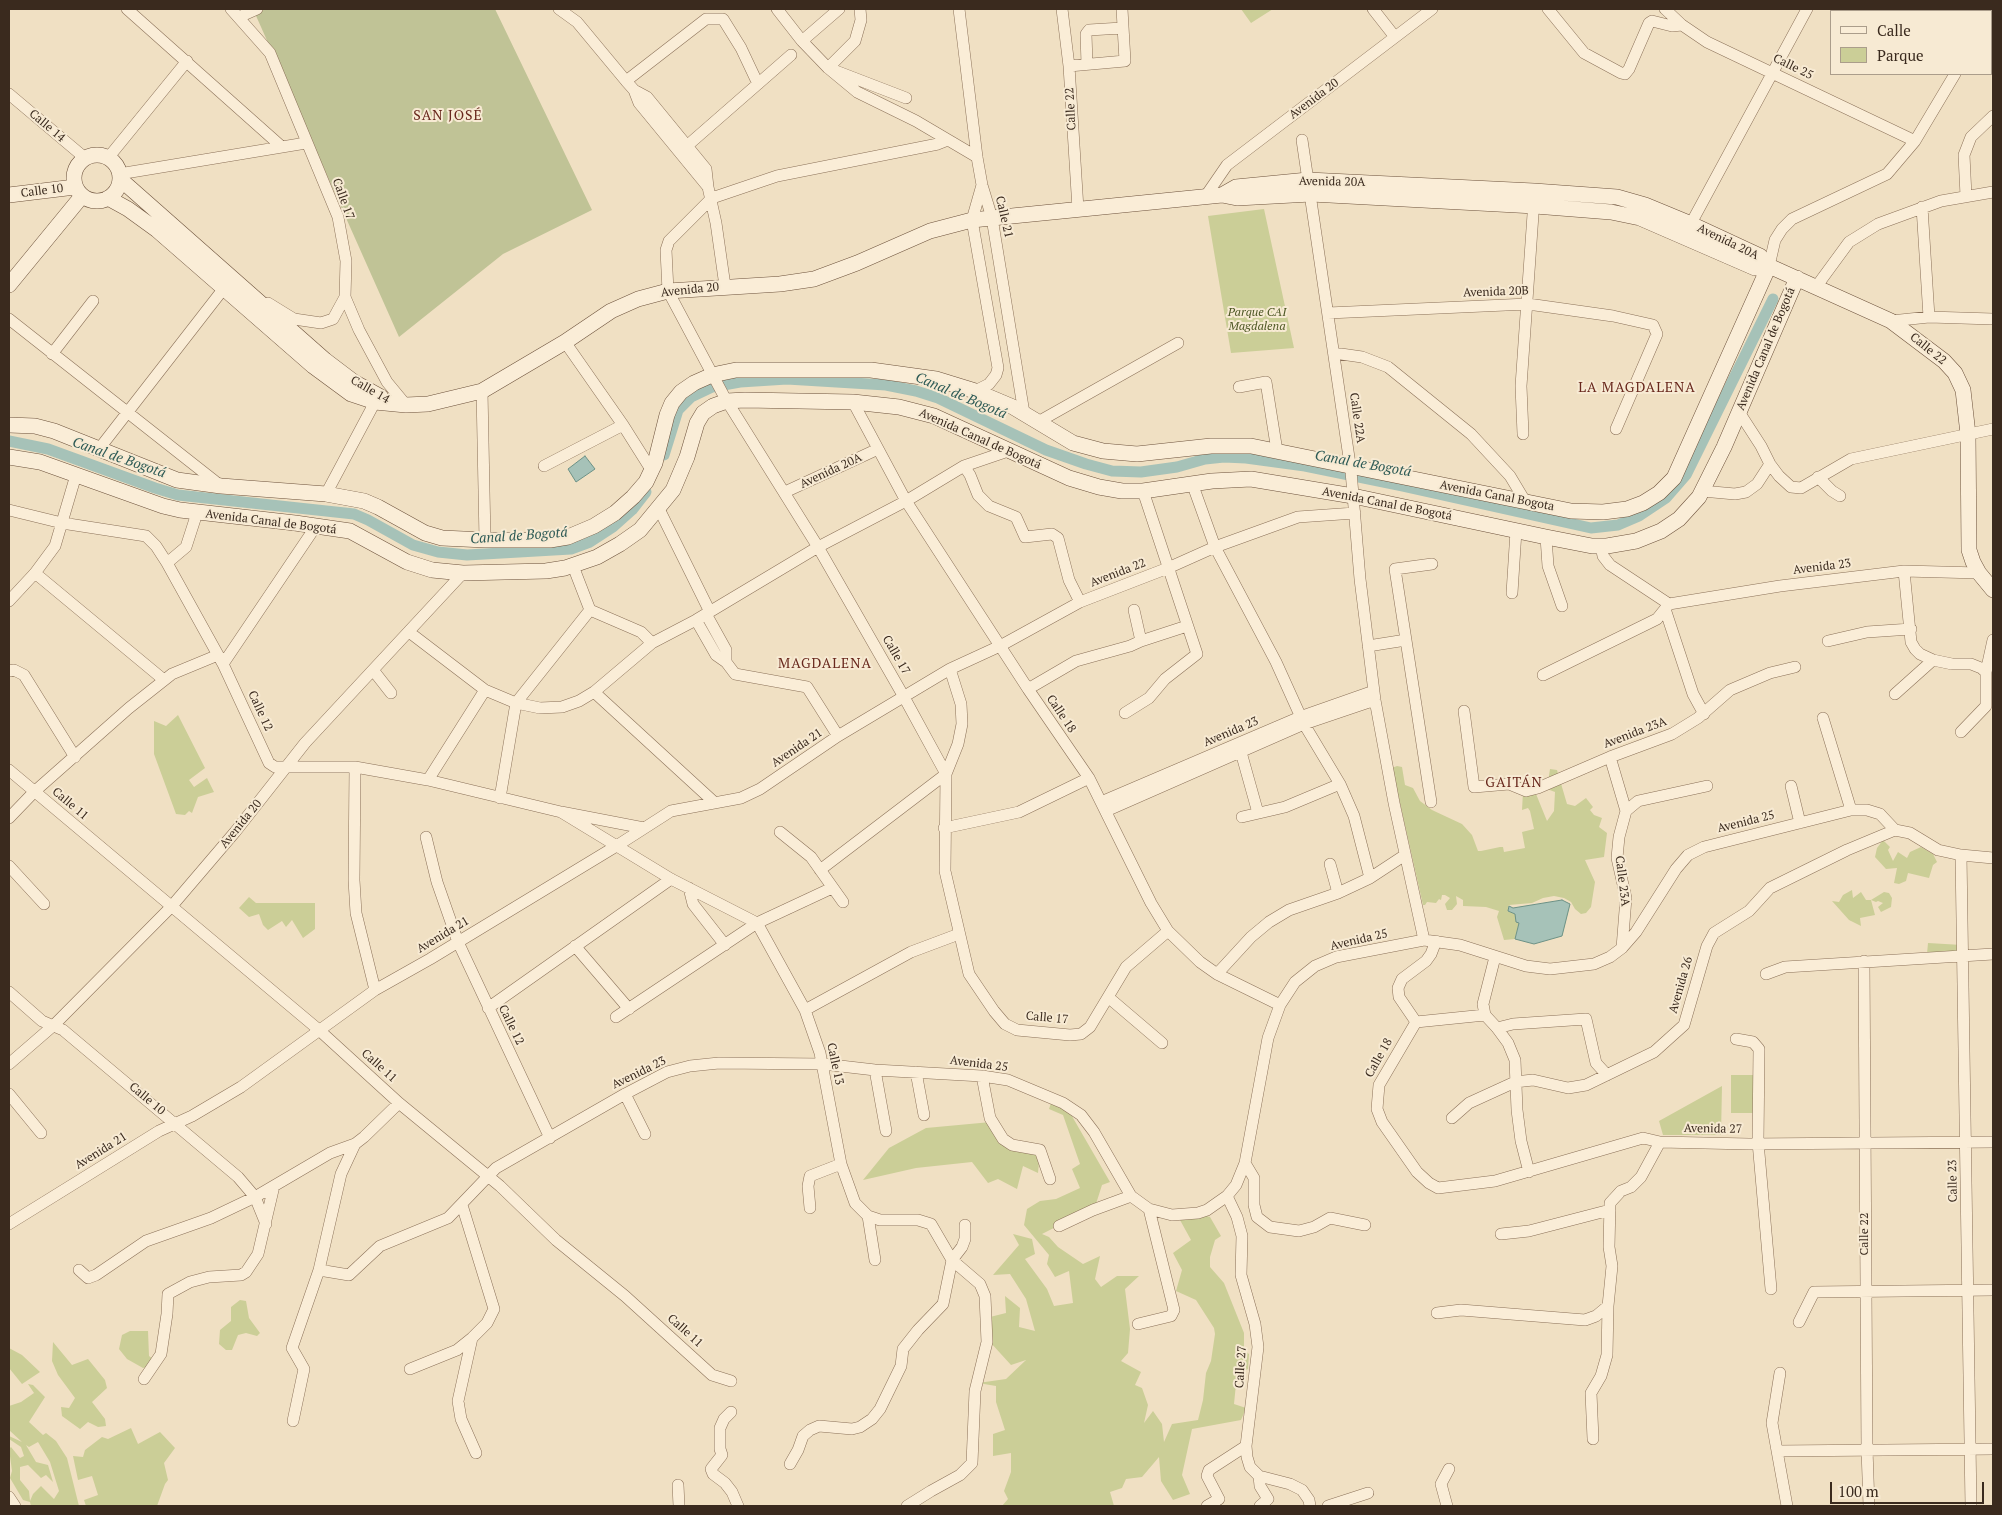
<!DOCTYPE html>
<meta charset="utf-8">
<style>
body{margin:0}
#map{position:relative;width:2002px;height:1515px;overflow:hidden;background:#f0e0c3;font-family:"PT Serif",serif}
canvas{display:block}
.frame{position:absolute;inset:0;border:10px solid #3a2a1e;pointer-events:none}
.legend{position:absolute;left:1830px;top:10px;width:162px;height:65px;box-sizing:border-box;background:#f7ead3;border:1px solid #ab9d8b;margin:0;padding:6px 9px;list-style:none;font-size:15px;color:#3a2a1e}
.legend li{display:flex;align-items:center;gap:10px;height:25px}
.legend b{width:25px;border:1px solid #ab9d8b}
.scale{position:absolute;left:1830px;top:1482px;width:154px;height:22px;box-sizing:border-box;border:2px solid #3a2a1e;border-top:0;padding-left:6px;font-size:15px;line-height:18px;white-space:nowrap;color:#3a2a1e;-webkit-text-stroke:4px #f7ead3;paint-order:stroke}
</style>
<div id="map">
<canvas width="2002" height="1515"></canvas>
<div class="frame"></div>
<ul class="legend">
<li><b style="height:6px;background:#faedd7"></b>Calle</li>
<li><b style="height:14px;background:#cbce97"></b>Parque</li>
</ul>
<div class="scale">100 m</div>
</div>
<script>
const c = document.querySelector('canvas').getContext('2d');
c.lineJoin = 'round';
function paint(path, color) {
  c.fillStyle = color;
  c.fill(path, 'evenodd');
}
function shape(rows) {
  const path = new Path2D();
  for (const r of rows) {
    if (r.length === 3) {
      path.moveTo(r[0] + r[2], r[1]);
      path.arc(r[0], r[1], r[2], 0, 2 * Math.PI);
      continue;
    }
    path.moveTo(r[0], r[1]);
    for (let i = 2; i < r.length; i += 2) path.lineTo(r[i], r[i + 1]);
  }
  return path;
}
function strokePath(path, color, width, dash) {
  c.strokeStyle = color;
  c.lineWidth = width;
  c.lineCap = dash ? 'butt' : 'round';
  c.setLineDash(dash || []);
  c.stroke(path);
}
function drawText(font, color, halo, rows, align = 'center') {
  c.font = font + ' "PT Serif",serif';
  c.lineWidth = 4;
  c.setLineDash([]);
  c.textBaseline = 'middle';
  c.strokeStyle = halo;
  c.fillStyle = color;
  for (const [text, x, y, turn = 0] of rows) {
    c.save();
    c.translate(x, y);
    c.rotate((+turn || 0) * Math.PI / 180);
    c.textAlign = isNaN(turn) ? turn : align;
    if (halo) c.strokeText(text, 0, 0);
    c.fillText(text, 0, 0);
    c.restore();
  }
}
paint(shape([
 [1241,9,1273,9,1251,23],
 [1264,209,1294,348,1231,353,1208,216],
 [178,715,205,768,189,780,194,787,207,778,214,792,198,797,192,813,189,811,185,815,176,814,154,754,154,721,166,726],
 [1397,766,1402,767,1405,785,1413,788,1420,801,1432,810,1462,824,1472,835,1478,851,1481,851,1500,847,1503,847,1504,852,1525,848,1522,832,1534,829,1530,811,1528,808,1522,810,1523,792,1536,794,1547,821,1554,811,1555,792,1547,789,1550,769,1557,770,1567,804,1575,806,1586,798,1593,807,1590,810,1594,815,1602,818,1599,827,1607,833,1604,857,1585,860,1595,882,1591,907,1586,913,1581,914,1575,909,1571,902,1564,898,1554,896,1543,898,1532,903,1509,905,1508,911,1515,914,1519,923,1515,939,1504,940,1497,917,1499,911,1486,907,1463,906,1463,900,1456,896,1457,904,1452,910,1447,910,1445,904,1450,898,1445,895,1442,895,1441,900,1439,899,1436,903,1427,902,1425,905,1423,905,1392,768],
 [1883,840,1890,847,1888,850,1893,861,1898,852,1907,858,1910,852,1921,847,1933,854,1937,862,1933,865,1929,878,1908,873,1906,881,1899,884,1894,883,1897,868,1886,869,1875,857,1877,848],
 [1852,890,1853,898,1861,892,1866,900,1871,900,1884,892,1889,893,1892,898,1891,907,1881,912,1878,907,1883,903,1878,901,1876,902,1871,900,1875,915,1860,918,1861,926,1849,920,1832,901,1839,902,1843,895],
 [249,897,256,903,315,903,315,929,303,938,292,920,286,927,282,921,268,930,263,925,259,914,249,917,239,908],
 [1928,943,1962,945,1963,955,1927,954],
 [1731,1075,1755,1075,1755,1113,1731,1113],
 [1722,1086,1721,1135,1663,1135,1659,1121],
 [1051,1103,1069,1111,1110,1182,1102,1185,1095,1207,1042,1234,1049,1237,1058,1247,1083,1264,1100,1256,1095,1279,1101,1287,1117,1276,1139,1276,1125,1289,1130,1329,1128,1353,1121,1361,1141,1372,1135,1385,1142,1388,1148,1405,1144,1423,1153,1411,1162,1424,1164,1442,1172,1424,1198,1420,1203,1400,1206,1373,1211,1361,1215,1334,1214,1328,1196,1300,1176,1291,1182,1270,1173,1253,1191,1240,1180,1220,1198,1213,1210,1217,1221,1236,1215,1240,1210,1257,1210,1267,1224,1283,1244,1333,1244,1350,1249,1354,1248,1369,1237,1374,1234,1404,1246,1408,1241,1420,1192,1429,1182,1475,1190,1494,1173,1500,1161,1481,1159,1457,1142,1477,1126,1479,1122,1488,1110,1492,1114,1506,1002,1506,1008,1499,1004,1491,1011,1472,1011,1453,993,1456,993,1434,1005,1430,996,1402,996,1386,978,1383,1006,1379,1026,1360,1011,1365,990,1342,990,1317,1006,1313,1005,1296,1020,1308,1019,1327,1035,1331,1026,1299,1010,1274,993,1275,1019,1245,1013,1234,1032,1239,1035,1254,1025,1259,1047,1289,1054,1306,1073,1303,1069,1271,1055,1277,1047,1264,1049,1255,1024,1225,1027,1209,1040,1201,1056,1199,1080,1188,1072,1169,1080,1164,1072,1141,1063,1115,1049,1109],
 [991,1122,1005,1146,1040,1152,1038,1173,1023,1166,1017,1189,998,1179,988,1183,972,1162,916,1168,863,1180,889,1148,926,1128],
 [240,1300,246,1301,249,1318,260,1333,257,1336,246,1333,238,1335,232,1350,226,1350,219,1344,220,1330,231,1321,231,1307],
 [130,1331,148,1331,149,1356,153,1359,149,1366,143,1368,127,1359,119,1349,122,1335],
 [53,1342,72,1365,88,1359,105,1380,107,1388,92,1402,105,1419,106,1426,98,1427,88,1422,80,1429,62,1416,61,1407,69,1408,75,1398,58,1375,52,1361],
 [9,1348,22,1355,40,1372,22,1384,9,1368],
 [28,1384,33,1385,45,1397,29,1422,43,1435,46,1433,56,1441,67,1458,79,1506,31,1506,30,1502,23,1500,10,1478,12,1471,9,1449,11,1447,20,1458,24,1456,21,1447,9,1439,9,1436,22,1442,9,1430,9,1406,21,1402,34,1393],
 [38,1442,50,1462,59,1491,54,1499,41,1486,33,1494,30,1501,29,1491,20,1480,20,1467,28,1465,41,1478,46,1475,53,1482,48,1465,36,1462,26,1445,29,1447],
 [131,1428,138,1444,160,1432,175,1448,164,1463,168,1480,165,1484,157,1506,86,1506,84,1500,98,1495,92,1476,78,1480,73,1456,83,1457,85,1450,102,1437,108,1439]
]), '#cbce97');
paint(shape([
 [253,9,495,9,592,210,503,254,399,337]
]), '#c0c396');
const water = shape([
 [585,456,595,469,576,482,568,469,585,456],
 [1562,900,1570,904,1562,936,1534,944,1515,939,1519,923,1516,922,1515,914,1508,911,1509,906,1513,908,1562,900]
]);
paint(water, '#a6c2b8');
strokePath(water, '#6c9186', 1);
strokePath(shape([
 [9,441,48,449,155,488,178,495,354,514,368,520,413,545,438,552,467,555,571,549,590,542,613,527,632,510,646,492],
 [664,455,678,410,691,397,712,387,740,382,787,379,886,385,916,391,938,398,1046,450,1086,464,1112,471,1141,472,1177,467,1205,459,1224,457,1246,458,1305,466,1403,486,1591,528,1618,525,1639,516,1666,498,1686,475,1773,299]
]), '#a6c2b8', 11);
const street = shape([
 [127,9,282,147],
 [231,9,270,53,338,217,346,261,345,297,359,330,387,382,406,405],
 [559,9,577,22,626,81,634,90,639,103,708,187],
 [777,9,802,41,828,68,857,92,916,121,977,157],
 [860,9,861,20,855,41,828,68,906,98],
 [959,9,977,157,982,185,992,218,1024,413],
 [1062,9,1069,66,1078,209],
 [1373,9,1395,37],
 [1548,9,1584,53,1621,73,1625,74,1629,69,1649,23,1652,21,1672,26,1682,25],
 [1665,9,1682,25,1707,42,1915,141],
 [1897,9,1901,11],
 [1956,11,1958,9],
 [239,17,257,9],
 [802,41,839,9],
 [1991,58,1993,59],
 [1087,64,1086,34,1089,30,1122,28],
 [1069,66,1125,61,1122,9],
 [626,81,706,19,723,19,741,48,758,84],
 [634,90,647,97,706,169,708,187,716,223,725,286],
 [9,94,85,158],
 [948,140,938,144,777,176,712,198,669,241,666,250,668,291,725,398,818,547,904,697,946,774,945,871,969,974,994,1011,1005,1024,1017,1030,1070,1035,1081,1034,1090,1027,1126,967,1168,931],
 [1302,140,1351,471,1360,579,1375,700,1394,803,1424,940],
 [688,145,791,55],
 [108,158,187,61],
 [119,174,306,143],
 [1966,196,1964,155,1971,137,1993,116],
 [1205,197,1227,165,1432,9],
 [1922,207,1929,317],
 [1688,229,1807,9],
 [1769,266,1775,240,1782,229,1792,219,1887,174,1915,141,1955,74],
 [1816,287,1849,242,1878,224,1941,201,1993,192],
 [268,303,294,319,321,323,333,319,345,297],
 [1328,313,1528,304,1613,316,1653,325,1657,334,1616,429],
 [9,319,221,486],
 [1891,321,1929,317,1993,319],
 [565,342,623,425,652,471],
 [1334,353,1362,357,1388,367,1471,434,1510,476,1525,501],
 [52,354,93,301],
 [1239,387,1266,382,1277,451],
 [482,391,485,540],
 [975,391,989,384,996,375,998,368,972,220,982,185],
 [853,402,906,501,1028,689,1089,778,1151,903,1168,931,1200,962,1217,974,1280,1005],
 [1739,412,1761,446,1770,464,1779,476,1791,487,1801,488,1851,459,1993,429],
 [1038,422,1178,343],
 [1523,434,1521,386,1534,200],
 [99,449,228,283],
 [544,466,623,425],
 [964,466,970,475,978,495,989,506,1016,517,1025,537,1052,534,1058,538,1069,580,1080,602],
 [1818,477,1832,491,1840,496],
 [1192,483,1215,547,1276,662,1304,724,1340,784,1354,816,1370,878],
 [1702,491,1735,494,1746,492,1757,484,1770,464],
 [785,492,878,449],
 [326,494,375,402],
 [659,509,710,612],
 [9,510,62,523,146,536,156,546,167,563,223,664,269,763,275,767,355,767,428,780,561,812,644,828],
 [1546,537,1548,566,1562,606],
 [1601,546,1603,556,1610,565,1669,604],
 [167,563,186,547,197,513],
 [573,566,590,610],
 [1904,571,1911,642,1915,649,1920,654,1933,660,1952,664,1971,664,1981,668,1986,672],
 [35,573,164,680],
 [1512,593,1516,531],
 [9,601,35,573,55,546,76,475],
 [1665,609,1693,694,1704,714],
 [590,610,641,632,652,643],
 [1134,610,1141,641],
 [706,614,726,650,726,662],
 [696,620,716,655,726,662,735,674,807,687,838,736],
 [409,632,485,690,516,703,540,708,562,707,579,701,594,692,652,643,696,620,818,547,906,501,964,466,1008,451],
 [1828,641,1867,632,1911,629],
 [1368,646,1406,640],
 [223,664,316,526],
 [373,670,391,693],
 [9,671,14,670,24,675,75,757],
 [1543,675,1657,619,1669,604,1780,586,1904,571,1979,573],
 [1028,689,1076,661,1130,646,1141,641,1187,626],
 [594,692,715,803],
 [1895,694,1933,660],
 [1464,711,1474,787,1509,784,1526,791,1538,788,1610,757,1672,734,1698,718,1730,690,1770,673,1795,667],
 [1125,713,1149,698,1165,679,1197,654,1143,491],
 [1823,718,1851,810],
 [1961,732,1986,706,1986,672,1993,640],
 [1239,745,1258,813],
 [1610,757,1626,811,1619,837,1617,858,1626,898,1622,948],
 [355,767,354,880,356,913,375,990],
 [9,770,319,1030,399,1103,500,1186,556,1240,625,1296,712,1375,731,1381],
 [428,780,485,690],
 [1791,786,1800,823],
 [500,798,516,703,590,610],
 [1101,802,1300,717,1374,691],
 [1431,802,1395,569,1432,564],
 [1106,811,1304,724,1375,700],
 [1626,811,1638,801,1707,786],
 [561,812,671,879,757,923,805,1010,820,1053,841,1164,855,1203,868,1216,880,1220,918,1220,931,1224,952,1260,980,1284,985,1296,987,1342,975,1391,972,1463,960,1475,931,1491,907,1506],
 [1242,817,1285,807,1340,784],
 [9,818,34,792,129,708,172,674,218,655],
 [944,828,1019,812,1089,778],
 [780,832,811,857,843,902],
 [426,837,437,882,458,942,550,1138],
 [1961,855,1971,1506],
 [1330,864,1338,893],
 [9,866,44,904],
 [820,870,946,774,958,744,962,724,961,704,950,669],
 [689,888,693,904,725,945],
 [1436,941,1431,954,1426,961,1402,979,1398,988,1399,997,1416,1022,1379,1085,1377,1109,1382,1122,1417,1172,1429,1183,1438,1188,1495,1181,1643,1138,1660,1142,1749,1144,1993,1142],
 [575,946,629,1009],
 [1495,957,1483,1004,1485,1015,1497,1028,1508,1043,1515,1060,1517,1110,1521,1141,1529,1172],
 [1864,961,1867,1449,1869,1506],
 [1217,974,1251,937,1269,922,1289,910,1338,893,1370,878,1405,855],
 [1766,974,1785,967,1993,954],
 [9,992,42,1021,63,1030,238,1177,255,1197,266,1224],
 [1108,997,1162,1043],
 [488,1008,671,879],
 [805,1010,911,952,959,934],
 [616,1017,757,923,832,888],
 [1416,1022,1485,1015],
 [1497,1028,1513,1024,1586,1019,1596,1063,1607,1075],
 [1736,1039,1753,1042,1759,1049,1758,1142,1771,1289],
 [9,1064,54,1025,171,907,235,832,305,743,463,573],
 [875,1070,886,1131],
 [916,1072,924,1115],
 [982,1076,990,1118,1003,1139,1012,1145,1040,1150,1050,1179],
 [9,1094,41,1133],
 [625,1094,645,1134],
 [1452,1118,1469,1103,1515,1082,1533,1080,1568,1088,1586,1085,1654,1052,1684,1025,1707,946,1714,933,1749,911,1770,888,1847,850,1895,830],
 [1245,1163,1254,1178,1254,1205,1257,1217,1270,1227,1299,1231,1314,1227,1330,1218,1365,1225],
 [1227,1196,1237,1217,1242,1236,1241,1275,1255,1324,1258,1347,1246,1446,1247,1457,1250,1467,1259,1476,1290,1484,1302,1490,1309,1500,1310,1506],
 [810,1208,808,1186,810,1176,841,1164],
 [868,1216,875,1260],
 [9,1224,159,1131,192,1116,241,1087,375,990,430,959,618,845,671,811,741,798,760,789,838,736,950,669,1000,646,1080,602,1168,568,1215,547,1298,517,1355,513],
 [1059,1226,1093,1210,1131,1196],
 [1501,1234,1529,1231,1610,1210],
 [79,1270,88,1278,96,1275,146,1241,211,1218,255,1197,330,1153,355,1144,364,1137,399,1103],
 [319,1270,349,1275,380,1246,448,1218,496,1168,625,1094,667,1072,690,1066,719,1063,823,1064,875,1070,982,1076,1008,1080,1063,1103,1081,1115,1094,1132,1131,1196,1149,1209,1172,1215,1198,1213,1207,1210,1227,1196,1236,1185,1245,1163,1268,1038,1280,1005,1295,982,1315,966,1336,957,1424,940,1460,945,1526,966,1550,969,1594,964,1610,957,1622,948,1636,932,1676,869,1688,855,1704,847,1851,810,1867,810,1880,814,1895,830,1910,833,1938,850,1961,855,1993,858],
 [1437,1313,1461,1310,1585,1320,1596,1316,1608,1306],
 [1799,1322,1814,1292,1993,1290],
 [1138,1324,1171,1316,1174,1310,1149,1209],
 [472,1338,458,1401,461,1419,476,1453],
 [410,1369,457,1350,472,1338,487,1323,494,1309,462,1205],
 [1780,1373,1772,1423,1787,1506],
 [144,1379,161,1354,167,1314,168,1294,190,1282,209,1277,241,1275,246,1272,258,1254,274,1186],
 [731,1412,724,1419,720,1428,720,1449,722,1455,711,1469,713,1474,725,1483,732,1492,738,1506],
 [293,1421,304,1369,292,1348,319,1270,341,1174,355,1144],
 [1593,1439,1591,1393,1601,1376,1607,1355,1608,1306,1612,1266,1609,1247,1610,1203,1621,1191,1631,1187,1641,1177,1660,1142],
 [1777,1451,1993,1449],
 [790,1464,798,1450,803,1436,810,1430,819,1426,852,1429,860,1427,872,1419,880,1409,901,1366,903,1349,918,1330,943,1304,952,1260,962,1247,965,1239,965,1225],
 [1259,1476,1260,1486,1268,1499,1260,1506],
 [678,1485,679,1506],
 [9,1497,15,1506],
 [1207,1506,1219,1499,1207,1476,1209,1470,1246,1446],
 [1328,1506,1368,1493],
 [1447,1506,1441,1484,1449,1469]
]);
const secondary = shape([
 [97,178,23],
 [120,179,325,360,354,382,381,397],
 [9,195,75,187],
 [1222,195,1236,187,1308,180,1534,191,1617,197,1645,205,1691,224,1760,256,1769,266,1891,321,1944,361,1955,373,1963,390,1968,434,1969,550,1973,562,1979,573,1993,590],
 [108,198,128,209,157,230,313,366,351,394,375,402,406,405,428,404,482,391,565,342,611,311,638,299,668,291,780,284,814,279,857,263,930,231,972,220,1222,195,1237,198,1311,194,1535,206,1611,212,1640,218,1755,268,1769,266],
 [9,285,82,196],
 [9,425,35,426,54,431,177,480,221,486,326,494,364,501,378,507,425,533,442,538,485,540,550,540,568,537,594,526,615,513,633,497,646,482,655,463,667,415,672,403,681,392,694,383,712,375,736,370,871,370,936,379,975,391,1013,407,1073,443,1103,451,1137,454,1211,446,1251,446,1571,511,1603,512,1627,509,1643,503,1659,493,1674,478,1769,266],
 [9,457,40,462,163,506,180,510,295,523,350,531,407,562,432,570,463,573,546,571,565,568,597,557,620,544,640,530,673,490,687,457,697,423,703,413,713,406,727,401,745,400,853,402,899,407,934,416,1069,478,1099,487,1122,491,1143,491,1212,481,1251,479,1353,496,1546,537,1592,546,1607,546,1636,541,1661,531,1679,519,1699,497,1724,447,1797,278]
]);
strokePath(street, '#8b7159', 12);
strokePath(secondary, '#6d523c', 16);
strokePath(street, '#faedd7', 11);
strokePath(secondary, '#faedd7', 15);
drawText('12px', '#3a2a1e', '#f7ead3', [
 ["Calle 25",1793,67,26],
 ["Avenida 20",1314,99,-37],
 ["Calle 22",1071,109,-93],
 ["Calle 14",47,126,40],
 ["Avenida 20A",1332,182,1],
 ["Calle 10",42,191,-7],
 ["Calle 17",343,199,70],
 ["Calle 21",1004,217,77],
 ["Avenida 20A",1728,242,26],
 ["Avenida 20",690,290,-6],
 ["Avenida 20B",1496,292,-2],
 ["Avenida Canal de Bogotá",1766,349,-67],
 ["Calle 22",1928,349,39],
 ["Calle 14",370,390,30],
 ["Calle 22A",1357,418,82],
 ["Avenida Canal de Bogotá",980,439,24],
 ["Avenida 20A",831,471,-25],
 ["Avenida Canal Bogota",1497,496,11],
 ["Avenida Canal de Bogotá",1387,504,11],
 ["Avenida Canal de Bogotá",271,522,7],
 ["Avenida 23",1822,567,-7],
 ["Avenida 22",1118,573,-21],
 ["Calle 17",896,655,60],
 ["Calle 12",260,711,65],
 ["Calle 18",1061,714,56],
 ["Avenida 23",1231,732,-23],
 ["Avenida 23A",1635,733,-21],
 ["Avenida 21",797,748,-34],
 ["Calle 11",70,804,40],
 ["Avenida 25",1746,822,-14],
 ["Avenida 20",241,824,-51],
 ["Calle 23A",1622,881,83],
 ["Avenida 21",443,935,-31],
 ["Avenida 25",1359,940,-13],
 ["Avenida 26",1681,985,-74],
 ["Calle 17",1047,1018,5],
 ["Calle 12",511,1025,64],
 ["Calle 18",1379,1058,-61],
 ["Calle 13",835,1064,78],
 ["Avenida 25",979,1064,7],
 ["Calle 11",379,1066,42],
 ["Avenida 23",639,1073,-26],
 ["Calle 10",147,1099,40],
 ["Avenida 27",1713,1129,1],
 ["Avenida 21",101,1151,-32],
 ["Calle 23",1953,1181,-91],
 ["Calle 22",1865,1234,-90],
 ["Calle 11",685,1331,42],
 ["Calle 27",1241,1367,-86]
]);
drawText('italic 12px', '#4d5724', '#f7ead3', [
 ["Parque CAI",1257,313],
 ["Magdalena",1257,327]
]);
c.letterSpacing = '1px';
drawText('14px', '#68271c', '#f7ead3', [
 ["SAN JOSÉ",448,116],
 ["LA MAGDALENA",1637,388],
 ["MAGDALENA",825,664],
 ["GAITÁN",1514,783]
]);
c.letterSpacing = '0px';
drawText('italic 14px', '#2d5a55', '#f7ead3', [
 ["Canal de Bogotá",961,396,23],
 ["Canal de Bogotá",119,458,19],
 ["Canal de Bogotá",1363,464,10],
 ["Canal de Bogotá",519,536,-4]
]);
</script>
